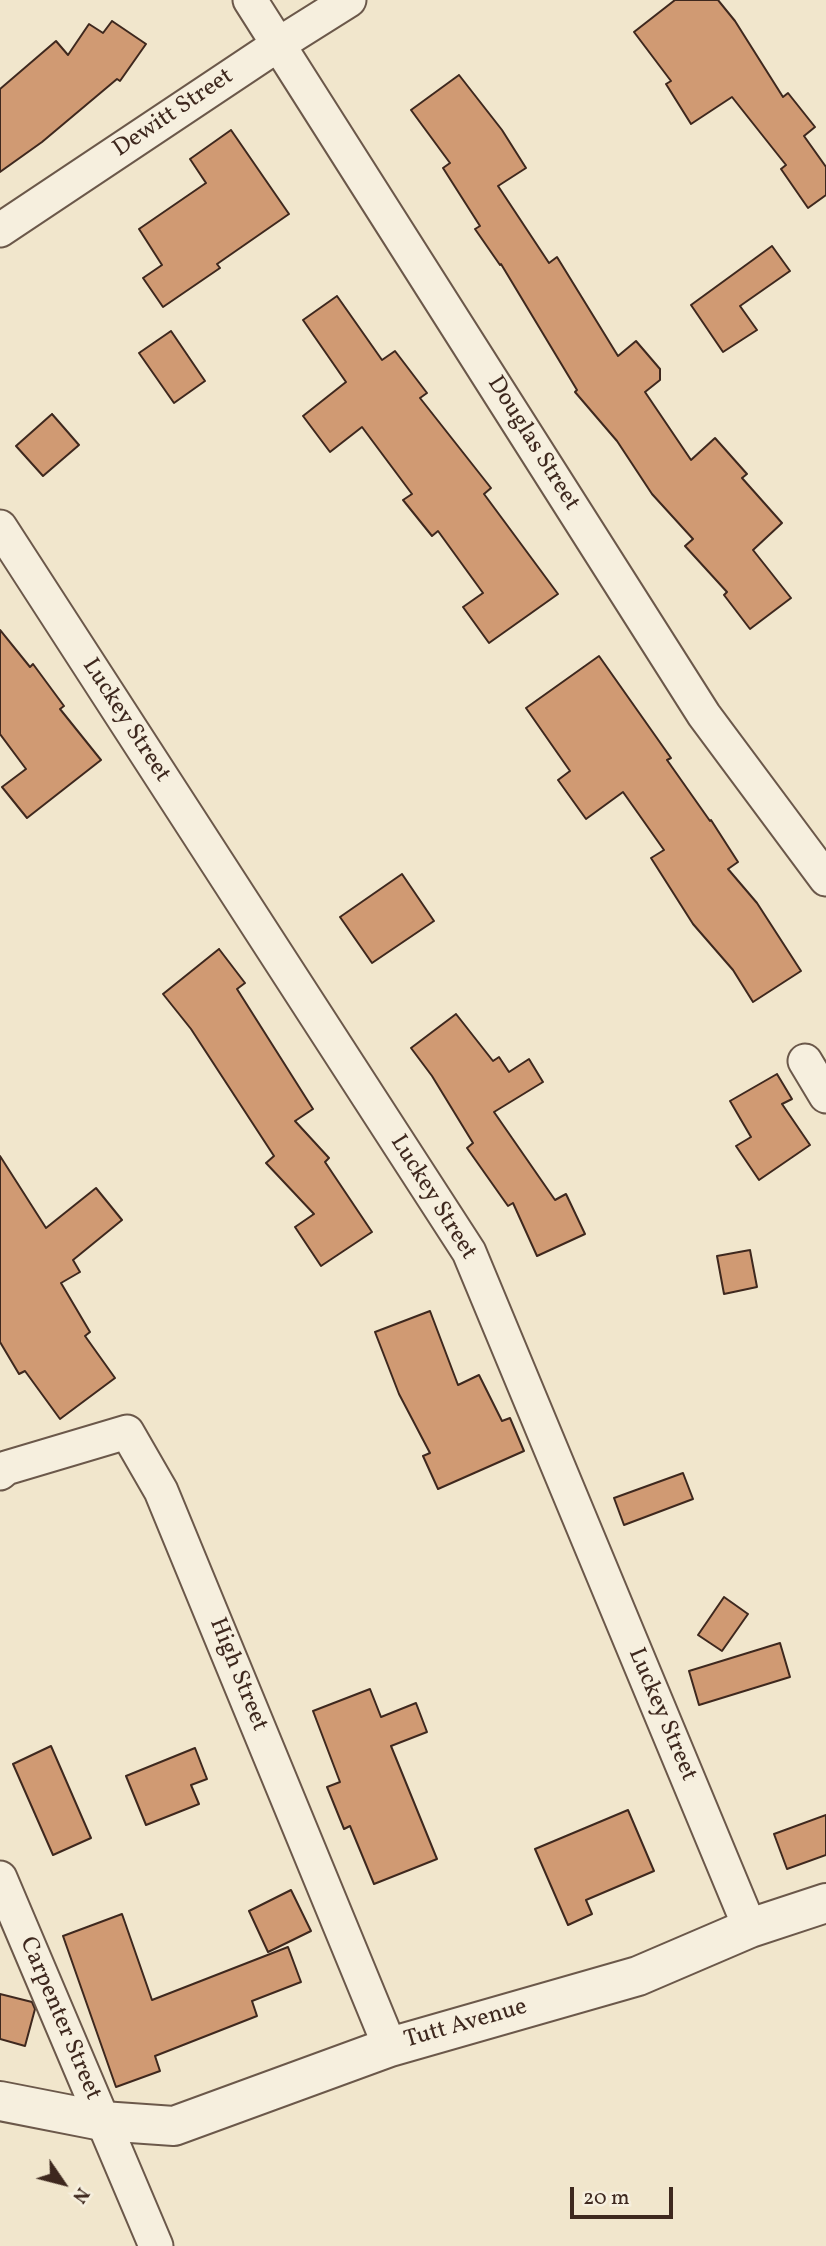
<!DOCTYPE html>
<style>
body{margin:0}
#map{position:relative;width:826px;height:2246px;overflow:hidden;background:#f1e6cc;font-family:Vollkorn,serif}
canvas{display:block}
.north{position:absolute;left:28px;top:2148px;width:70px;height:70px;-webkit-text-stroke:5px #f6efde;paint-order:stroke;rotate:125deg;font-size:19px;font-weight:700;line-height:28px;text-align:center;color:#3e281e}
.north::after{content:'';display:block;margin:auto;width:24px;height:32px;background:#3e281e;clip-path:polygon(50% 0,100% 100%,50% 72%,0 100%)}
.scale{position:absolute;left:570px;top:2187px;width:103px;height:32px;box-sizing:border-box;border:4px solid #3e281e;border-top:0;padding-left:9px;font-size:21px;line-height:24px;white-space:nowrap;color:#3e281e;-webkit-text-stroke:5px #f6efde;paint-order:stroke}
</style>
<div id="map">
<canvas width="826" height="2246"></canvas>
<div class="north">N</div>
<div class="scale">20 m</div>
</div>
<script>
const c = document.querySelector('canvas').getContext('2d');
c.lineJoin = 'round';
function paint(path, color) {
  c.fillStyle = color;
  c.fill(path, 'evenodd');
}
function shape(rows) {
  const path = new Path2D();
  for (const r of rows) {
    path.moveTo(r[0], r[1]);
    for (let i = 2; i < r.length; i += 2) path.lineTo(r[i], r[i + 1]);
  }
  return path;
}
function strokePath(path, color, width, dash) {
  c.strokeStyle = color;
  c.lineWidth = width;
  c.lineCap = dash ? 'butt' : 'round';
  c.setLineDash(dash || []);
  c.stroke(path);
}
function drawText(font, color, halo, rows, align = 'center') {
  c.font = font + ' Vollkorn,serif';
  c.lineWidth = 5;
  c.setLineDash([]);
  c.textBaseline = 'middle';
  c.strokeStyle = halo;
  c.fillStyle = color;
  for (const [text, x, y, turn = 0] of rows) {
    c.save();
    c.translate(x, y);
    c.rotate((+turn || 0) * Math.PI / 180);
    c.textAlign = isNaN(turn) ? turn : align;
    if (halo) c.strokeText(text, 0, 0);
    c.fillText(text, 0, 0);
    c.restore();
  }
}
const building = shape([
 [675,0,718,0,735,21,783,97,788,93,815,127,804,136,826,167,826,195,808,208,781,169,786,165,732,97,691,124,666,84,671,81,634,32,675,0],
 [112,21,146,44,120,81,117,79,42,142,0,172,0,89,56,41,68,55,89,24,103,33,112,21],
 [459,75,502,130,526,168,498,186,549,263,557,257,618,356,636,341,660,369,660,380,645,392,691,460,715,438,747,474,742,478,782,523,753,550,791,598,750,629,724,595,727,592,685,546,693,539,652,494,617,441,575,392,577,390,501,264,500,265,475,229,480,226,443,168,450,163,411,110,459,75],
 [231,130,289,214,217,264,220,268,163,307,143,278,162,265,139,229,206,183,190,159,231,130],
 [772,246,790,271,740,306,757,330,723,352,691,305,772,246],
 [337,296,382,360,395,351,427,393,420,398,491,488,484,494,558,594,489,643,463,607,483,593,438,531,432,536,403,500,412,494,362,427,330,452,303,416,346,382,303,320,337,296],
 [171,331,205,381,174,403,139,353,171,331],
 [52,414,79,445,43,476,16,446,52,414],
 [0,630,30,667,33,664,64,706,60,709,101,760,27,818,2,787,26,769,0,734,0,630],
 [599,656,671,758,667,760,710,821,711,820,738,862,728,869,757,903,801,971,753,1002,733,970,693,924,651,858,664,850,623,792,586,819,558,780,570,771,526,708,599,656],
 [402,874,434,921,372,963,340,917,402,874],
 [219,949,245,983,237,989,313,1109,295,1121,329,1158,325,1162,372,1232,321,1266,295,1227,314,1214,266,1163,274,1156,191,1029,163,994,219,949],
 [456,1014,493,1061,499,1057,509,1072,529,1059,543,1082,494,1112,555,1200,566,1194,585,1234,537,1256,513,1203,508,1206,467,1148,473,1143,432,1076,411,1048,456,1014],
 [777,1074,792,1099,782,1104,810,1145,759,1180,736,1146,751,1137,730,1101,777,1074],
 [0,1156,46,1228,96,1188,122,1220,73,1260,80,1272,61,1283,90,1332,85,1336,115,1378,60,1419,25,1371,19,1374,0,1342,0,1156],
 [750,1250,757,1287,724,1294,717,1256,750,1250],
 [430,1311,458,1385,479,1375,502,1421,510,1418,524,1451,438,1489,423,1456,430,1453,399,1394,375,1332,430,1311],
 [683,1473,693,1499,624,1525,614,1498,683,1473],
 [724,1597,748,1614,722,1651,698,1635,724,1597],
 [780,1643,790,1677,699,1705,689,1671,780,1643],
 [370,1689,381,1717,416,1703,427,1732,391,1746,437,1859,374,1884,350,1826,344,1829,327,1787,340,1782,313,1711,370,1689],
 [51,1746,91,1838,53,1855,13,1764,51,1746],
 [195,1748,207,1779,191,1785,199,1804,146,1825,126,1776,195,1748],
 [628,1810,654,1871,586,1900,592,1914,568,1925,535,1849,628,1810],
 [826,1815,826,1855,787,1869,774,1834,826,1815],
 [291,1890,311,1931,268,1952,249,1911,291,1890],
 [122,1914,152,2000,288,1947,301,1982,252,2001,257,2016,155,2056,160,2071,116,2087,63,1936,122,1914],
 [0,1994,32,2002,35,2009,25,2046,0,2039,0,1994]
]);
paint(building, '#d09a73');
strokePath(building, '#3e281e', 2);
const minor = shape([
 [250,0,704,715,826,879],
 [0,230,279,44,349,0],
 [0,527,469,1252,750,1928],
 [805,1061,826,1096],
 [0,1473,6,1468,127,1432,161,1491,390,2047],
 [0,1878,156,2246]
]);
const tertiary = shape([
 [0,2101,102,2121,174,2126,390,2047,638,1976,750,1928,826,1903]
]);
strokePath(minor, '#6b584a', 37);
strokePath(tertiary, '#6b584a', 42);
strokePath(minor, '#f6efde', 33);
strokePath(tertiary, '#f6efde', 38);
drawText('24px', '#3e281e', '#f6efde', [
 ["Dewitt Street",174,114,-34],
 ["Douglas Street",532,444,58],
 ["Luckey Street",125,721,57],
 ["Luckey Street",432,1198,58],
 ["High Street",237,1675,68],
 ["Luckey Street",661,1715,67],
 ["Carpenter Street",59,2019,67],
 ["Tutt Avenue",466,2025,-16]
]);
</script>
